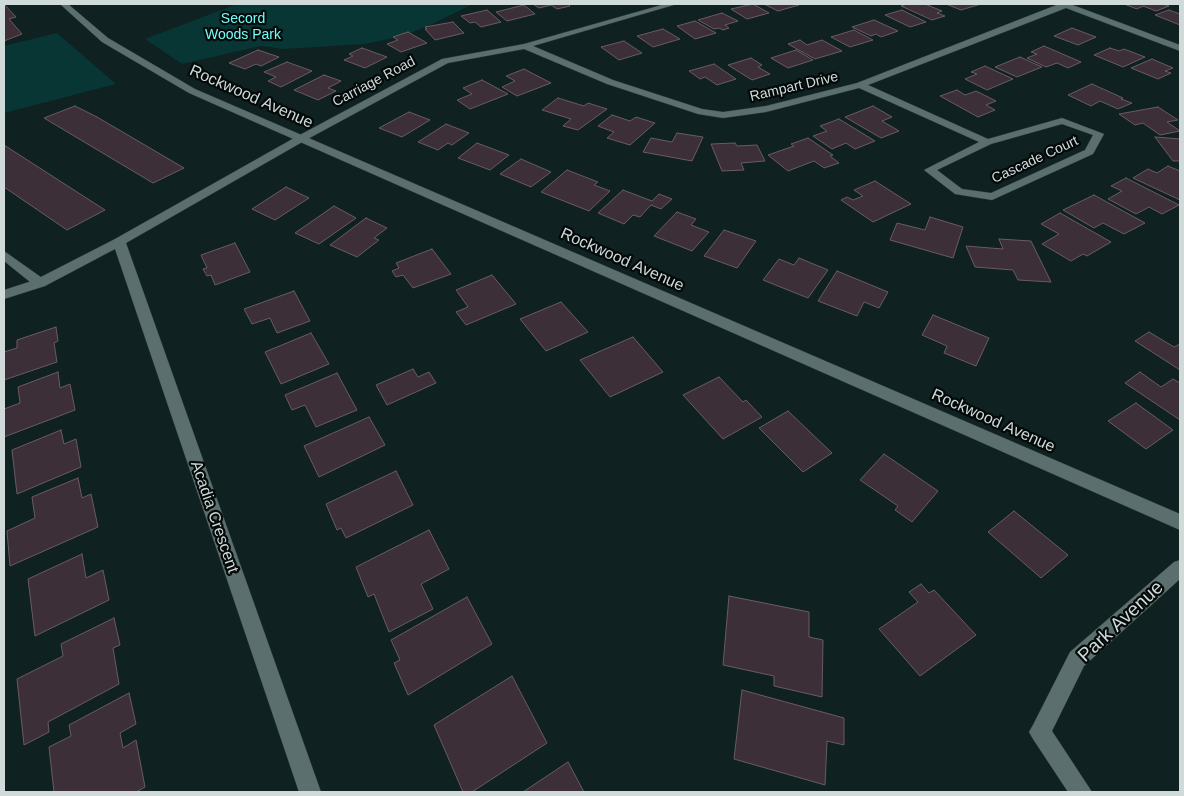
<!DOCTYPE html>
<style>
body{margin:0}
#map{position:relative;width:1184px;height:796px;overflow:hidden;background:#0f2120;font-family:Helvetica,sans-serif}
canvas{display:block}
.frame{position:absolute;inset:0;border:5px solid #cfdad9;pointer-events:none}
</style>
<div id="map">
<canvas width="1184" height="796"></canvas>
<div class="frame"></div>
</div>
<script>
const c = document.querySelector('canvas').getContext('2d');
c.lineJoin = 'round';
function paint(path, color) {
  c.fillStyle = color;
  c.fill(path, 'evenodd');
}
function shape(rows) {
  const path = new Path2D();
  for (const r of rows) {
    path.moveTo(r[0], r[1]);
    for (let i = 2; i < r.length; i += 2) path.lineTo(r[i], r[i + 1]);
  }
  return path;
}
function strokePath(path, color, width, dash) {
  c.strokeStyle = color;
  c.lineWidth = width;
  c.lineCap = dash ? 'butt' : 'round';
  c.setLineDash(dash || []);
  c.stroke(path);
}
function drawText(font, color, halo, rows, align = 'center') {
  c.font = font + ' Helvetica,sans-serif';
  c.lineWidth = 4.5;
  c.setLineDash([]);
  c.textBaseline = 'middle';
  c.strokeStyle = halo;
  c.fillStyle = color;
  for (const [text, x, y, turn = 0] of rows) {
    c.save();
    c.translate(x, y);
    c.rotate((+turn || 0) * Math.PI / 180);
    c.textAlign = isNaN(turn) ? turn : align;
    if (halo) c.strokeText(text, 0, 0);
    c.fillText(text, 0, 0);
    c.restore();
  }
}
paint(shape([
 [237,4,473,4,430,25,403,36,365,44,283,49,261,46,182,64,145,39],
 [57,33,116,84,4,113,4,46]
]), '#073635');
const building = shape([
 [4,4,16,17,9,19,22,34,4,41,4,4],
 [533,4,568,4,570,6,557,9,551,5,539,8,533,4],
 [753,4,769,13,747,19,731,9,753,4],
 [764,4,796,4,799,5,778,11,764,4],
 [907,4,925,4,942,11,937,13,945,16,932,20,901,6,907,4],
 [946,4,981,4,961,10,946,4],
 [1124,4,1162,4,1169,6,1156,11,1143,6,1137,9,1124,4],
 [524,5,535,14,507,21,496,12,524,5],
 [487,10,501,22,481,27,475,22,470,23,461,16,487,10],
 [902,10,926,22,910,27,885,15,902,10],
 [1169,10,1180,14,1180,25,1155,15,1169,10],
 [722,13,738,21,725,25,729,28,723,30,719,28,714,29,698,20,722,13],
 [874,20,898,31,881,37,876,34,871,36,852,27,874,20],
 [695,21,716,33,695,39,677,26,695,21],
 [453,22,464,33,435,40,425,29,427,29,425,27,453,22],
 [1072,28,1096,37,1078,45,1054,36,1072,28],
 [663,29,680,39,653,47,637,36,663,29],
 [854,30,873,40,850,47,831,37,854,30],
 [408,32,427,43,401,52,387,44,398,40,393,37,408,32],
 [800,40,807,45,822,40,842,51,815,59,788,44,800,40],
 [624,41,642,53,619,60,601,47,624,41],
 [1044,46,1081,62,1068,68,1057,63,1046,67,1027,58,1037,54,1031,52,1044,46],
 [362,48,387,57,365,68,344,60,353,56,349,54,362,48],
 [1110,48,1119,51,1124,49,1145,57,1123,67,1094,55,1110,48],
 [258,50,279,57,261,66,256,64,245,69,229,63,258,50],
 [796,50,813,60,788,68,771,58,796,50],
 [1020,57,1042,67,1017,77,995,67,1020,57],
 [751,58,762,65,758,67,770,74,752,80,728,65,751,58],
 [1152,59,1173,68,1165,71,1171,73,1158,79,1131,68,1152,59],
 [287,62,312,71,281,87,268,81,276,77,264,72,287,62],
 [714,64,736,79,717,85,705,77,700,79,689,71,714,64],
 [985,66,1013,79,987,90,965,79,977,74,971,72,985,66],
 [524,69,551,83,517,96,502,87,515,81,506,76,524,69],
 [324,75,341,81,328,88,336,91,318,100,294,90,324,75],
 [482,80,508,94,470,109,457,100,472,94,463,88,482,80],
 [1092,84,1123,98,1121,99,1132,103,1118,109,1100,101,1091,106,1068,95,1092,84],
 [957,90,965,95,976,91,996,101,986,105,995,110,978,117,940,96,957,90],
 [558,98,584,106,588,103,607,109,578,130,563,126,571,119,542,110,558,98],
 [75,106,97,117,184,168,153,183,44,118,75,106],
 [873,106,892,117,882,121,899,131,881,138,845,117,873,106],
 [1158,107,1178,120,1167,122,1180,131,1160,135,1143,123,1135,125,1119,114,1158,107],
 [409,112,430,120,402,137,379,128,409,112],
 [612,115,630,121,636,117,655,123,630,145,607,138,614,132,598,126,612,115],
 [839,119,875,141,855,149,846,143,832,149,813,136,827,131,820,126,839,119],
 [446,124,469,133,452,145,448,143,438,150,418,142,446,124],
 [677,133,703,137,692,161,643,152,651,138,672,142,677,133],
 [1155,137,1180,139,1180,161,1173,161,1155,137],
 [808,138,833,155,830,156,839,163,824,168,814,161,788,171,768,155,794,146,791,144,808,138],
 [477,143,509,155,490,170,458,158,477,143],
 [735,143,737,146,757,145,765,161,741,163,744,170,722,171,711,144,735,143],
 [4,145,105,210,67,230,4,187,4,145],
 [521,159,551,172,531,187,500,174,521,159],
 [1168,166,1180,171,1180,200,1133,178,1148,169,1157,173,1168,166],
 [567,170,598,182,594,185,610,191,589,211,541,192,567,170],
 [1126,178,1179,205,1162,214,1149,207,1136,214,1108,199,1122,191,1111,186,1126,178],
 [875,181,911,204,873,222,841,200,847,197,853,200,863,196,854,190,875,181],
 [286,187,309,198,275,220,252,209,286,187],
 [623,190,652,201,659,194,672,199,661,209,651,205,640,217,633,215,624,224,598,213,623,190],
 [1094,195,1145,223,1124,234,1103,223,1094,228,1063,210,1094,195],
 [334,206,356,218,319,244,295,233,334,206],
 [677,212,696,219,691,225,709,232,692,251,654,236,677,212],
 [1060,213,1111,242,1087,256,1083,254,1071,261,1042,244,1059,234,1041,224,1060,213],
 [930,217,963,227,953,258,890,240,897,223,925,230,930,217],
 [366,218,387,228,374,238,379,240,357,257,330,245,366,218],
 [724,230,756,241,737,268,704,256,724,230],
 [999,239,1031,241,1051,282,1018,280,1013,270,975,267,966,246,1003,249,999,239],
 [235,243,250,272,215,285,211,275,207,276,203,269,207,268,201,255,235,243],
 [432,249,451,274,413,288,403,275,396,277,392,271,399,268,396,263,432,249],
 [799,258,828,270,808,298,763,280,779,259,794,265,799,258],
 [837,271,888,292,879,308,864,302,857,316,818,301,837,271],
 [492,275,516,304,466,325,456,312,468,307,456,290,492,275],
 [294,291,310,321,277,333,270,318,252,324,244,309,294,291],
 [561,302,588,332,546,351,520,319,561,302],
 [933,315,989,338,976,366,944,353,947,346,922,335,933,315],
 [56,327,58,341,54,343,57,362,4,380,4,352,17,348,17,340,56,327],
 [1149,332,1174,347,1180,344,1180,370,1135,341,1149,332],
 [311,333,329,364,281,384,265,352,311,333],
 [633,337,663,372,610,397,580,360,633,337],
 [413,369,418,377,429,372,436,383,387,405,376,385,413,369],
 [58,372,60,388,70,384,75,410,4,437,4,409,20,403,18,387,58,372],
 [1140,372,1161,387,1173,379,1180,383,1180,420,1125,383,1140,372],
 [337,373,357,410,316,427,305,405,292,410,285,395,337,373],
 [719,377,743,402,746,400,762,417,723,439,683,395,719,377],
 [1136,403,1173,430,1146,449,1108,421,1136,403],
 [788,411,832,453,803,472,759,428,788,411],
 [369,417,385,445,319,477,304,446,369,417],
 [61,430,64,444,76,439,81,467,17,494,12,450,61,430],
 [884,454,938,491,912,522,895,510,898,506,860,480,884,454],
 [396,471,413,505,346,538,341,528,337,530,326,504,396,471],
 [78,478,82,498,91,494,98,527,10,566,7,531,35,518,32,497,78,478],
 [1014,511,1068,555,1041,578,988,532,1014,511],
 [429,530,449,569,421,584,433,609,389,632,374,594,368,597,356,567,429,530],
 [82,554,86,578,103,570,109,600,35,636,28,579,82,554],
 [921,584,929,593,934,590,976,635,920,676,879,629,918,602,909,592,921,584],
 [729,596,809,612,809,637,823,640,822,697,774,686,774,676,723,665,729,596],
 [467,597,492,644,408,695,394,663,400,660,391,640,467,597],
 [114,618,120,645,113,648,119,684,48,722,49,732,24,745,17,679,63,656,61,644,114,618],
 [512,676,547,743,472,792,463,792,434,725,512,676],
 [742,690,844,718,844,745,827,741,825,785,734,759,742,690],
 [129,693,136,724,120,733,123,748,136,740,145,787,136,792,54,792,49,747,71,736,69,725,129,693],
 [568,762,584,792,523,792,568,762]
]);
paint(building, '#3c2f37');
strokePath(building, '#6a5b64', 1);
const service = shape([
 [4,251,45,280,46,283,45,286,35,286,4,261,4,251]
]);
const minor = shape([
 [665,4,677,4,533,46,613,80,702,109,723,112,766,106,857,83,1059,4,1070,4,1180,45,1180,51,1066,8,868,85,988,139,1062,118,1104,134,1093,154,992,200,955,194,924,170,979,142,859,88,766,112,723,118,698,114,607,84,524,49,448,63,304,141,126,243,321,792,299,792,115,249,45,286,4,299,4,290,35,280,115,239,296,137,442,59,524,44,665,4],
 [1062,124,1093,135,1085,150,991,193,962,189,937,170,991,144,1062,124],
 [1180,560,1180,579,1084,666,1052,731,1092,792,1068,792,1033,739,1029,732,1033,725,1070,652,1174,562,1180,560]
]);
const tertiary = shape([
 [60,4,68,4,108,38,195,89,1180,514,1180,530,189,93,102,42,60,4]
]);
strokePath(service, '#2e3938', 1);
strokePath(minor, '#2e3938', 1);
strokePath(tertiary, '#2e3938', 1);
paint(service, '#5b6f6e');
paint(minor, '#5b6f6e');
paint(tertiary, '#5b6f6e');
drawText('14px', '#72fef8', '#040909', [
 ["Secord",243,19],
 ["Woods Park",243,35]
]);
drawText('14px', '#cfdad9', '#040909', [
 ["Carriage Road",374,82,-28],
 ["Rampart Drive",794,87,-13],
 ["Cascade Court",1035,160,-25]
]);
drawText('16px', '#cfdad9', '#040909', [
 ["Rockwood Avenue",251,97,24],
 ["Rockwood Avenue",622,260,24],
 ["Rockwood Avenue",993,421,24],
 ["Acadia Crescent",214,517,71]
]);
drawText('19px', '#cfdad9', '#040909', [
 ["Park Avenue",1121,622,-43]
]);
</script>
